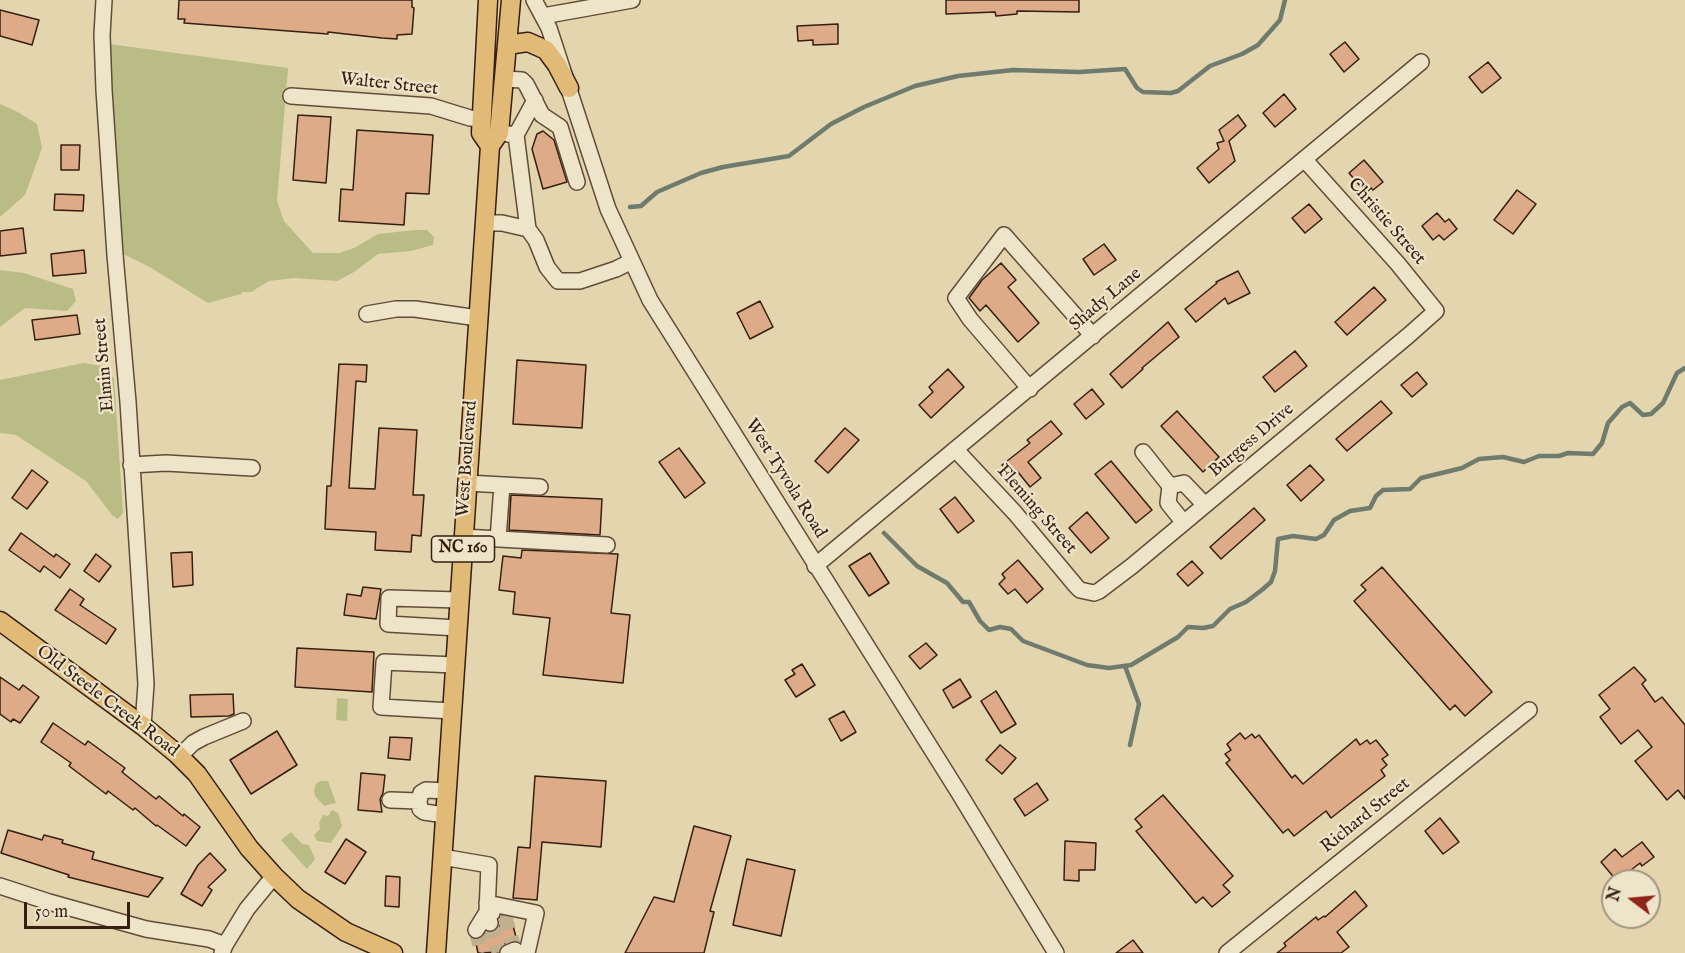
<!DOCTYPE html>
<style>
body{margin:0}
#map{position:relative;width:1685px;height:953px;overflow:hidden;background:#e3d5ae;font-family:"IM FELL English",serif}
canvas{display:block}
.north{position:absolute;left:1601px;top:869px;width:60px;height:60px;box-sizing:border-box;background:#ede4ca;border:2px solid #a49580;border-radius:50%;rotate:286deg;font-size:16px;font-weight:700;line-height:24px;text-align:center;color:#361e11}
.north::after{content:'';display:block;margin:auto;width:21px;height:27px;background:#8f2418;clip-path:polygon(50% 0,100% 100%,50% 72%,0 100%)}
.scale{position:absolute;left:24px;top:902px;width:106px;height:27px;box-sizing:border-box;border:3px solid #361e11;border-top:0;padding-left:8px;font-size:18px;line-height:21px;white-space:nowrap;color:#361e11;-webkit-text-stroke:4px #ede4ca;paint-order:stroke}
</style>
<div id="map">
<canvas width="1685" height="953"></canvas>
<div class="north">N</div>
<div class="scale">50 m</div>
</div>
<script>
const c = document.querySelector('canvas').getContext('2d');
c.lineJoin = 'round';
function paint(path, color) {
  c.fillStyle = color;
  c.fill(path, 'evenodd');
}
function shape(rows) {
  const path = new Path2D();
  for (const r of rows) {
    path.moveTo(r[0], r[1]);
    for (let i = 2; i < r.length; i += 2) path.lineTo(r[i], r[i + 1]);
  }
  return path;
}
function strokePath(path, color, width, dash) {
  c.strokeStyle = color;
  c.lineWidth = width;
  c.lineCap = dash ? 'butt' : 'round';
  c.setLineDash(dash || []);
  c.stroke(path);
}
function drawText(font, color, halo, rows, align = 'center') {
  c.font = font + ' "IM FELL English",serif';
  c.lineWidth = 4.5;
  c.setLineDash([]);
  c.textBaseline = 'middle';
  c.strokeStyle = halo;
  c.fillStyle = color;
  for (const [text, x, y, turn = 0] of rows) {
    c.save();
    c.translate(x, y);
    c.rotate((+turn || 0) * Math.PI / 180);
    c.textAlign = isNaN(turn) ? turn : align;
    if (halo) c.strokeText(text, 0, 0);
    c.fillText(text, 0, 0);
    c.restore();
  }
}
paint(shape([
 [109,44,288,68,277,201,284,221,313,253,339,253,354,248,378,234,415,230,427,230,434,237,433,245,411,251,378,254,354,272,337,281,294,278,269,281,251,292,242,292,241,294,208,303,148,266,123,254],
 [0,104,16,111,37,124,42,148,25,195,0,217],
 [0,270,24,273,73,289,76,301,67,311,25,308,0,327],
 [84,363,102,366,114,378,123,513,118,519,112,515,86,481,16,435,0,433,0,380],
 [337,698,348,699,347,721,336,720],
 [320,781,328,781,336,803,324,806,315,796,314,790,316,784],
 [332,810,338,813,342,826,331,843,317,841,314,835,320,829,319,823,323,815,328,816],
 [291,832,302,844,309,845,315,859,307,869,281,840]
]), '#babc86');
strokePath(shape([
 [630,207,641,206,657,192,701,173,723,167,789,156,831,124,864,107,915,86,958,76,1013,70,1079,72,1125,69,1137,88,1143,92,1171,93,1178,91,1210,66,1242,54,1258,45,1280,20,1285,0],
 [884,533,917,566,947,583,963,602,969,602,980,621,989,630,1000,627,1011,629,1023,641,1087,665,1109,668,1131,665,1178,637,1188,627,1203,628,1213,626,1230,609,1246,602,1263,589,1271,582,1275,571,1278,539,1293,536,1316,539,1324,535,1334,520,1350,511,1370,508,1376,496,1383,490,1410,489,1421,478,1462,468,1479,459,1503,457,1524,462,1539,456,1559,456,1568,453,1593,454,1602,443,1608,423,1622,407,1630,403,1643,415,1651,414,1663,403,1677,373,1685,368],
 [1125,666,1139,704,1130,745]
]), '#6f7b6c', 4.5);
const building = shape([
 [179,0,412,0,412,7,414,8,412,34,397,35,397,39,382,38,328,32,328,34,184,23,185,19,178,19,179,0],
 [946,0,1079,0,1079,12,1017,11,1017,14,996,16,995,12,946,14,946,0],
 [0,10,39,20,32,45,0,36,0,10],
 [838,24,838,44,813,45,813,40,798,41,797,26,838,24],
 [1345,42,1359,59,1344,72,1330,54,1345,42],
 [1488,62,1501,78,1482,93,1469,77,1488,62],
 [1284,94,1296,109,1275,127,1263,113,1284,94],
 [298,115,331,117,326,183,293,180,298,115],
 [1238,115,1246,126,1229,141,1235,161,1209,183,1197,168,1219,149,1217,143,1224,141,1219,130,1238,115],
 [357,130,433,135,429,194,406,193,404,225,339,221,341,189,353,190,357,130],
 [543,131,554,140,567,182,543,189,532,149,537,134,543,131],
 [61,145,80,145,79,170,61,170,61,145],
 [1364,160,1383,182,1373,190,1371,188,1366,193,1349,173,1364,160],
 [1517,190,1536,204,1513,234,1494,220,1517,190],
 [55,194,84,195,83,211,54,210,55,194],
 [1309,204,1322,219,1305,233,1292,218,1309,204],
 [1437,213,1445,222,1449,219,1457,229,1444,240,1439,235,1433,240,1422,226,1437,213],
 [23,228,26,253,0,256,0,231,23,228],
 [1104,244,1116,260,1094,275,1083,259,1104,244],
 [84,250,86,273,53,276,51,254,84,250],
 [1001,263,1016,280,1008,287,1039,323,1018,342,986,305,980,311,969,298,982,280,1001,263],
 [1238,271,1250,293,1228,304,1225,298,1196,322,1185,309,1217,283,1216,282,1238,271],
 [1374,287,1386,300,1347,335,1335,322,1374,287],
 [760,301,773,327,750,339,737,313,760,301],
 [77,315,80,334,35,340,32,320,77,315],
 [1168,322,1179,337,1142,368,1143,369,1122,388,1110,374,1168,322],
 [1295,351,1307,366,1275,392,1263,377,1295,351],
 [517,360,586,365,582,428,513,424,517,360],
 [339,364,367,365,366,382,356,381,349,488,375,489,379,428,417,430,413,495,424,495,421,536,412,535,411,552,375,550,376,532,325,529,327,486,331,486,339,364],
 [948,369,964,387,931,418,919,405,933,392,929,387,948,369],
 [1417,372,1427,384,1412,397,1401,385,1417,372],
 [1092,389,1104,404,1086,419,1074,404,1092,389],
 [1381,401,1392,413,1347,451,1336,439,1381,401],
 [1177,411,1219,457,1203,472,1161,426,1177,411],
 [1051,421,1062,434,1028,462,1041,478,1030,487,1018,472,1012,477,1002,465,1030,443,1027,440,1051,421],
 [845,428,859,440,828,473,815,461,845,428],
 [679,448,705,483,685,498,659,462,679,448],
 [1111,461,1152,510,1136,523,1095,474,1111,461],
 [1310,465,1324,480,1301,501,1287,485,1310,465],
 [32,470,48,482,27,509,12,498,32,470],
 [511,495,602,499,600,535,509,530,511,495],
 [955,497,974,521,958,533,940,509,955,497],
 [1254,508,1265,520,1221,559,1210,547,1254,508],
 [1087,512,1109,538,1091,553,1069,528,1087,512],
 [21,533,54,557,56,554,70,564,60,578,44,566,40,572,9,550,21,533],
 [522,550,618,554,611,613,630,615,623,683,543,675,550,618,513,614,515,592,499,590,503,556,521,558,522,550],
 [192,552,193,585,173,587,171,553,192,552],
 [870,553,889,583,869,596,849,566,870,553],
 [96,554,111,566,99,582,84,571,96,554],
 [1018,560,1043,589,1027,603,1015,589,1008,594,999,584,1005,578,1002,574,1018,560],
 [1192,561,1203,573,1188,586,1177,574,1192,561],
 [1382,567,1492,692,1465,716,1455,705,1450,710,1354,601,1366,590,1361,585,1382,567],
 [363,587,381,589,376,619,344,615,347,594,361,596,363,587],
 [70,589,84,599,80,605,116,629,106,644,55,610,70,589],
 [926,643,937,655,920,669,909,656,926,643],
 [297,648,374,652,372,692,295,687,297,648],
 [802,664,815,685,796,697,785,680,795,674,792,670,802,664],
 [1634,667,1646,680,1642,684,1655,702,1662,697,1685,725,1685,799,1678,790,1667,800,1635,761,1652,747,1638,730,1621,744,1600,717,1610,709,1599,695,1634,667],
 [0,677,19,690,23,685,39,697,20,723,13,719,11,722,0,714,0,677],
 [960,679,971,697,953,708,943,690,960,679],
 [996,691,1016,724,1001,733,981,701,996,691],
 [233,694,234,714,229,716,191,717,190,695,233,694],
 [844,711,856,732,841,741,829,719,844,711],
 [53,723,85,745,88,741,125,768,122,772,156,799,159,796,183,816,184,814,200,827,186,846,157,825,156,826,135,808,133,810,108,791,106,794,69,766,71,763,41,742,53,723],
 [277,731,297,765,251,794,230,760,277,731],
 [1240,733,1245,739,1252,734,1255,738,1259,735,1292,778,1295,775,1303,784,1356,739,1360,745,1367,740,1370,744,1376,740,1388,755,1382,759,1387,765,1381,770,1385,776,1331,818,1326,811,1294,836,1288,829,1283,833,1226,763,1230,760,1225,754,1231,750,1227,744,1240,733],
 [390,737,412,738,410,760,388,758,390,737],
 [1000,745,1016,758,1002,774,986,760,1000,745],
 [361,773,385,775,383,793,380,799,382,812,358,810,361,773],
 [535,776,606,781,601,847,542,842,537,900,513,898,518,847,530,848,535,776],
 [1037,783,1048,800,1025,816,1014,799,1037,783],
 [1163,795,1233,876,1223,885,1230,892,1212,907,1203,897,1196,903,1136,831,1142,827,1135,819,1163,795],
 [1440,818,1459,842,1443,854,1425,831,1440,818],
 [694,826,731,836,710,911,714,912,704,953,625,953,654,897,674,902,694,826],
 [8,830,42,840,44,835,63,840,62,843,94,852,92,859,163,878,148,897,68,877,69,875,1,853,8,830],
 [346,839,366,852,345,884,325,872,346,839],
 [1065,841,1096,843,1095,870,1079,870,1079,881,1064,880,1065,841],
 [1642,842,1654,857,1642,866,1640,863,1617,881,1601,862,1615,849,1622,857,1642,842],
 [210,853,226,870,208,887,212,890,202,906,181,894,198,865,210,853],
 [747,859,795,870,781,936,733,925,747,859],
 [386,876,400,877,399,907,385,906,386,876],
 [1355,891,1367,906,1337,932,1349,947,1341,953,1277,953,1286,946,1284,943,1316,917,1318,920,1324,916,1325,917,1355,891],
 [502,916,511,918,517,941,504,944,498,952,478,953,475,939,481,938,486,932,492,932,496,930,500,925,499,920,502,916],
 [1133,940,1143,953,1116,953,1133,940]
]);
paint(building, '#deab88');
strokePath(building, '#361e11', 1.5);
strokePath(shape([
 [504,915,515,950],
 [490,923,499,952],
 [476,930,482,953]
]), '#c0b08f', 15, [15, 8]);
const minor = shape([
 [104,0,102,35,104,90,115,255,128,402,146,684,143,726],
 [534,0,549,28,608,209,650,300,959,793,1056,953],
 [543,16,632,0],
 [504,79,522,80,526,84,542,115,560,127,577,182],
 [291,96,431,106,470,118,481,119],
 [508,134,516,135,535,100],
 [484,223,502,223,528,229,516,135],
 [528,229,536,240,547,267,558,281,580,281,616,269,632,261],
 [367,314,396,309,415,309,478,318],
 [1030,389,970,319,956,298,1004,235,1093,336],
 [956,450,1015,513,1076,586,1080,590,1094,593,1099,591,1132,566,1409,335,1436,311,1398,264,1304,159],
 [1143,452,1170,486],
 [131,465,166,463,252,468],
 [467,483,540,487],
 [1184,523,1168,503,1170,486,1184,483,1205,505],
 [463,537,607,545],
 [498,539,502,485],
 [815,566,1421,62],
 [458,628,388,624,389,598,459,600],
 [452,711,381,707,384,662,455,665],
 [180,756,193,743,204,737,243,721],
 [390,800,419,801],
 [445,815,424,812,420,809,419,801,421,793,426,790,447,791],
 [442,857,489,865,487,912,490,923],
 [0,886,49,902,146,929,209,939,225,945],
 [487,903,536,913,527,953],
 [476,930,487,912,492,913],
 [222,953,225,945,247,909,274,876],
 [508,953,515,950],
 [1227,953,1529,710]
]);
const major = shape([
 [488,0,481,133,490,146],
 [507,45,528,42,546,50,557,65,569,88],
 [0,621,143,726,177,754,197,774,249,848,274,876,298,899,346,932,393,953],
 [436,953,490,146,499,133,511,0]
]);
strokePath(minor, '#614c38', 18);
strokePath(major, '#361e11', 21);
strokePath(minor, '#ede4ca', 15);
strokePath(major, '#e2ba77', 18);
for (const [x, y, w] of [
 [463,549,63]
]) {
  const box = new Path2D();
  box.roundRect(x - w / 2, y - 13, w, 26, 4.5);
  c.fillStyle = '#ede4ca';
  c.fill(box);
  strokePath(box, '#361e11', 1.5);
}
drawText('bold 16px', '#361e11', null, [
 ["NC 160",463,549]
]);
drawText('18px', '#361e11', '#ede4ca', [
 ["Walter Street",389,85,6],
 ["Christie Street",1386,222,49],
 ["Shady Lane",1106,300,-40],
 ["Elmin Street",105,365,-95],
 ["Burgess Drive",1252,441,-40],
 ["West Boulevard",468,459,-86],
 ["West Tyvola Road",785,479,58],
 ["Fleming Street",1036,510,49],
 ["Old Steele Creek Road",107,702,37],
 ["Richard Street",1366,816,-39]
]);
</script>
